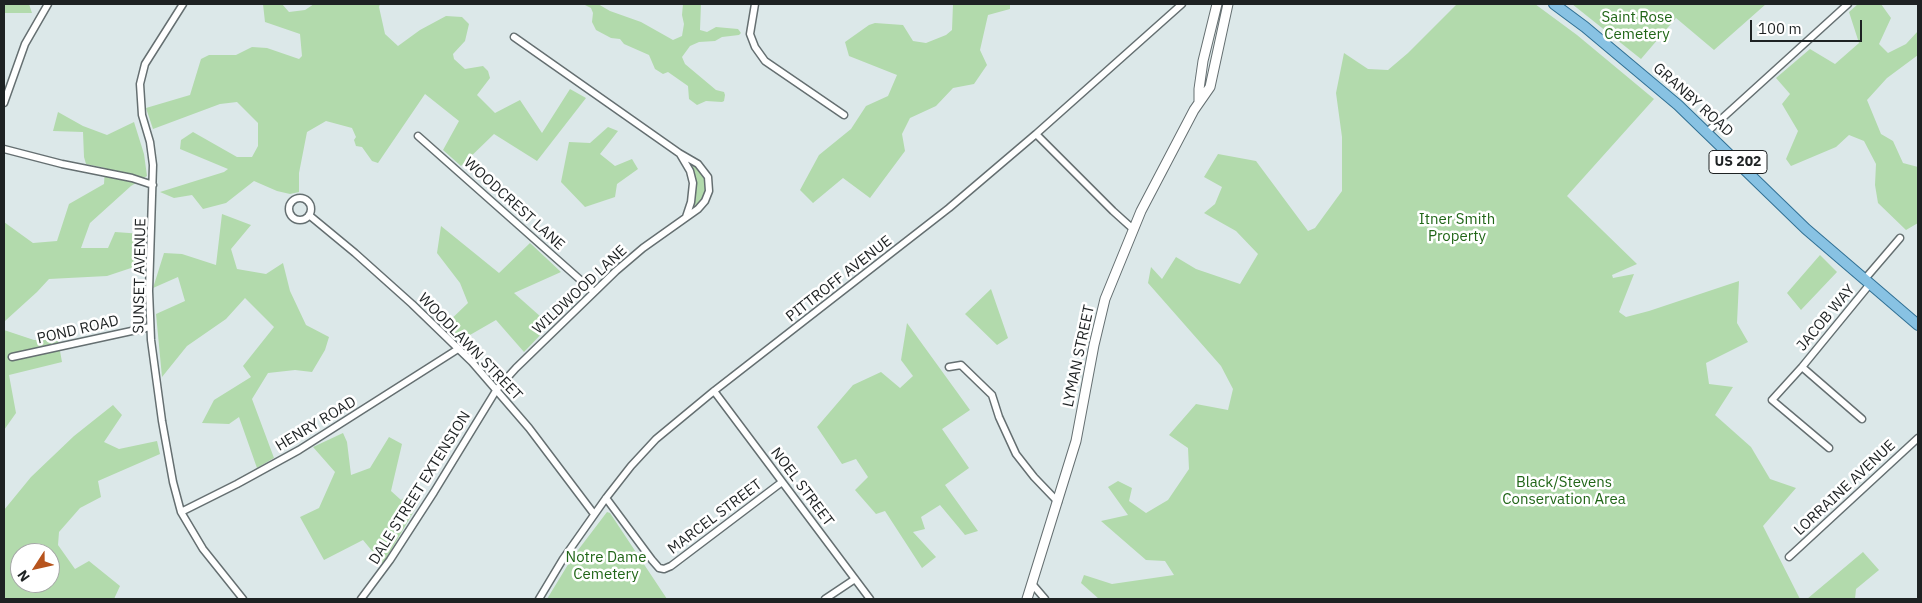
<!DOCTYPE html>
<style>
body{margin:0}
#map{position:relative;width:1922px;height:603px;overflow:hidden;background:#dce8e9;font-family:"IBM Plex Sans",sans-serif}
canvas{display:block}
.frame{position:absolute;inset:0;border:5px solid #1e2223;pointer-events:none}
.north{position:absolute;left:10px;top:543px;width:50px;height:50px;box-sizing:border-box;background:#fff;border:1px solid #a5a7a7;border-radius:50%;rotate:235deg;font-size:14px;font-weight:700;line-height:20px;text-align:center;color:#1e2223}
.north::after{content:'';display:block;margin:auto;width:18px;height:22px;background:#b7541d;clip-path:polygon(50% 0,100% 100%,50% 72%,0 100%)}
.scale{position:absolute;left:1750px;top:20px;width:112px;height:22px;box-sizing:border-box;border:2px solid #1e2223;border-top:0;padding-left:6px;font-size:15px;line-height:18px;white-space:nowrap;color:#1e2223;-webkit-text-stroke:4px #fff;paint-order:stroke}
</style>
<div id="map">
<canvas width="1922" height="603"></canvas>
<div class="frame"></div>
<div class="north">N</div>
<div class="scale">100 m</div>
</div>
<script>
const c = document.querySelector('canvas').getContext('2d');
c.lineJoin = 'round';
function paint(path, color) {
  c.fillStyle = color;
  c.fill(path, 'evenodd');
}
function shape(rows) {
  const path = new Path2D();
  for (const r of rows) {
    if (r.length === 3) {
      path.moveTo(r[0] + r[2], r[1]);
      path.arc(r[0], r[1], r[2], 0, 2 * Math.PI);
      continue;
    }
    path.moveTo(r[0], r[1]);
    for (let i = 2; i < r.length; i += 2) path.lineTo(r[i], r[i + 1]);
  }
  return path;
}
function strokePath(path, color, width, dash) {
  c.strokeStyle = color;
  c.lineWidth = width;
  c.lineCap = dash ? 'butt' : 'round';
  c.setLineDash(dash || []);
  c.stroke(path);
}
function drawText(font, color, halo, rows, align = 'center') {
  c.font = font + ' "IBM Plex Sans",sans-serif';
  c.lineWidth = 5;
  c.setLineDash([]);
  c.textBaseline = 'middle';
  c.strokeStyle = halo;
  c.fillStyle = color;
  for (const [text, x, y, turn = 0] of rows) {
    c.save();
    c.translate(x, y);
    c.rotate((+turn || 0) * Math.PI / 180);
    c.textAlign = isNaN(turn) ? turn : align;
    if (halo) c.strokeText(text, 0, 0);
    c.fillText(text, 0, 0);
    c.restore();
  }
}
paint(shape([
 [4,4,29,4,32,13,4,13],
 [263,4,282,4,289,12,305,10,314,4,380,4,379,7,385,34,398,46,420,30,446,16,462,17,469,24,465,41,453,54,454,59,465,69,483,66,488,71,490,78,477,95,495,113,520,100,542,133,570,89,586,98,537,161,494,134,461,166,443,150,459,121,425,94,378,163,372,161,362,147,356,146,354,140,356,137,352,128,326,121,307,132,299,173,299,192,290,194,277,191,254,181,226,203,203,209,192,195,174,198,160,192,224,172,228,169,180,149,181,140,193,132,237,157,252,157,258,146,258,123,237,102,220,104,153,129,146,108,190,95,201,59,209,55,236,55,252,47,267,48,299,59,302,56,300,34,265,22],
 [583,4,598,4,610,11,641,22,673,40,682,36,684,24,682,15,683,4,701,4,700,30,707,32,716,27,738,29,741,33,739,35,722,37,715,41,699,42,690,46,682,57,685,64,716,90,724,92,725,95,724,101,722,102,706,101,697,105,689,99,688,86,668,72,663,74,655,69,649,55,624,44,620,39,611,38,596,30,592,22,593,13,591,8],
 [953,4,1010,4,1010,9,988,15,980,50,987,65,974,84,953,88,936,106,910,118,902,134,905,151,870,198,843,178,813,203,800,190,819,155,851,129,866,106,888,96,897,75,849,56,845,42,869,25,875,23,903,25,913,41,926,43,946,35,952,30],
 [1457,4,1535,4,1577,35,1654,99,1567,196,1637,264,1612,275,1613,278,1634,274,1619,312,1626,317,1649,311,1739,281,1737,323,1748,342,1706,363,1709,384,1733,387,1715,415,1751,447,1770,479,1796,488,1763,526,1800,599,1099,599,1081,583,1084,575,1112,584,1174,575,1165,561,1146,560,1101,521,1128,515,1108,487,1118,481,1132,488,1129,501,1146,513,1168,500,1189,469,1188,448,1169,435,1196,404,1228,410,1233,389,1221,366,1148,283,1151,267,1162,279,1176,257,1196,269,1240,284,1258,254,1236,231,1204,213,1215,204,1222,187,1204,177,1218,154,1256,161,1308,231,1315,228,1342,191,1342,137,1336,93,1344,53,1368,69,1388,70,1408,53],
 [1572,4,1766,4,1714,50,1676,18,1641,59],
 [1858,4,1881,4,1891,18,1879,44,1888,53,1906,44,1918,31,1918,55,1887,78,1867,100,1881,134,1893,141,1903,163,1918,167,1918,223,1906,230,1878,203,1875,185,1876,164,1864,141,1849,135,1836,147,1791,166,1786,159,1798,131,1782,104,1790,94,1776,78,1810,49,1835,64,1859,43,1849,12],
 [58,112,83,126,107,135,134,122,144,154,147,176,131,186,90,223,81,248,108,248,115,232,143,234,140,265,107,276,49,279,37,292,5,321,4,319,4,222,33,243,57,241,69,204,104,184,105,168,86,164,84,157,83,132,53,131],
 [608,127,618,131,600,154,615,166,632,159,638,169,617,184,615,197,585,207,561,182,569,142,590,143],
 [692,165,695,165,704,176,706,185,704,197,695,206,693,204,696,182],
 [222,214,251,225,231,249,237,269,266,274,283,263,290,291,306,325,329,337,325,350,312,372,295,370,268,373,252,399,274,458,257,468,239,417,229,424,202,423,214,400,251,377,243,366,274,327,245,298,226,319,187,346,162,377,156,314,185,301,178,277,153,288,164,253,182,254,216,265],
 [441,226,499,273,530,243,561,272,514,293,550,325,524,352,496,320,463,339,444,326,468,303,460,283,437,253],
 [1820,255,1837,272,1801,310,1787,293],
 [991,289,1008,338,997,345,965,314],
 [907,323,970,410,942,429,969,468,945,485,978,531,965,535,940,505,921,517,925,529,913,532,936,557,922,568,885,511,876,514,855,490,868,477,856,459,842,464,817,427,853,385,881,372,900,388,913,376,901,360],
 [4,330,34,340,58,340,62,362,9,375,16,413,4,430],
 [113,405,122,415,104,442,119,449,157,441,160,454,98,481,101,497,80,508,59,532,58,545,75,569,89,561,120,586,114,599,4,599,4,510,31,477,74,436],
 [20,553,50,553,50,583,20,583],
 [343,433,347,442,351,475,370,468,389,437,402,444,391,491,401,500,412,492,421,499,383,564,363,540,324,560,300,517,319,508,335,472,313,447],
 [607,512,610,513,667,599,547,599,572,558],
 [1863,552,1879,570,1856,589,1855,599,1807,599]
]), '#b2daac');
const minor = shape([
 [183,4,145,64,140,84,142,115,150,142,153,165,149,291,151,340,162,421,173,482,181,512,203,549,243,599],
 [755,4,750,34,755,47,765,61,844,115],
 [4,103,25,44,48,4],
 [1707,132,1848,4],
 [1036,134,1113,211,1133,229],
 [418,136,594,292],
 [4,149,62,164,132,178,153,185],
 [680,154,690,171,693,183,691,202,686,217],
 [300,209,11],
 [309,215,355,253,412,304,472,362,529,428,594,514],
 [1864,280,1900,238],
 [12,357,150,327],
 [949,367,961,365,992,395,999,417,1016,454,1034,477,1058,502],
 [1802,367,1862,419],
 [714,391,870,599],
 [1829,448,1772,400,1802,367,1870,284],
 [606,498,652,560,659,568,664,569,671,566,782,482],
 [181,512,237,484,299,450,458,349],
 [1789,557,1918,438],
 [1033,585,1045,599],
 [361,599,390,560,434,492,497,389,516,368,616,271,643,248,698,209,705,201,709,191,708,177,698,164,679,153,514,37],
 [539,599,563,559,606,498,631,466,656,439,714,391,949,208,1036,134,1182,4],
 [825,599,855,579]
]);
const secondary = shape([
 [1199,102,1199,89,1203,61,1217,4],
 [1027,599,1076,441,1094,345,1105,299,1141,211,1194,110,1210,87,1228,4]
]);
const primary = shape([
 [1554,4,1585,27,1678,105,1806,229,1918,325]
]);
strokePath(minor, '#656f71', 9);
strokePath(secondary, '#656f71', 11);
strokePath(primary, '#307094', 12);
strokePath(minor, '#fff', 6);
strokePath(secondary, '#fff', 9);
strokePath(primary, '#88c2e3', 10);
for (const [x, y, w] of [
 [1738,162,58]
]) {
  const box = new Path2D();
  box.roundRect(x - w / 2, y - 11.5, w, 23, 4);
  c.fillStyle = '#fff';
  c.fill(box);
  strokePath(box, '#1e2223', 1);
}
drawText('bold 14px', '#1e2223', null, [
 ["US 202",1738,162]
]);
drawText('15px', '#216618', '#fff', [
 ["Saint Rose",1637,18],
 ["Cemetery",1637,35],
 ["Itner Smith",1457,220],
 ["Property",1457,237],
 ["Black/Stevens",1564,483],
 ["Conservation Area",1564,500],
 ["Notre Dame",606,558],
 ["Cemetery",606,575]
]);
drawText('15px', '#1e2223', '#fff', [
 ["GRANBY ROAD",1693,100,42],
 ["WOODCREST LANE",514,204,42],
 ["SUNSET AVENUE",140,276,-89],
 ["PITTROFF AVENUE",839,279,-38],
 ["WILDWOOD LANE",580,290,-43],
 ["JACOB WAY",1826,318,-50],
 ["POND ROAD",78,330,-13],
 ["WOODLAWN STREET",470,347,46],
 ["LYMAN STREET",1079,356,-78],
 ["HENRY ROAD",316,424,-31],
 ["NOEL STREET",802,487,53],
 ["DALE STREET EXTENSION",420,488,-58],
 ["LORRAINE AVENUE",1845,488,-43],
 ["MARCEL STREET",715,517,-37]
]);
</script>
